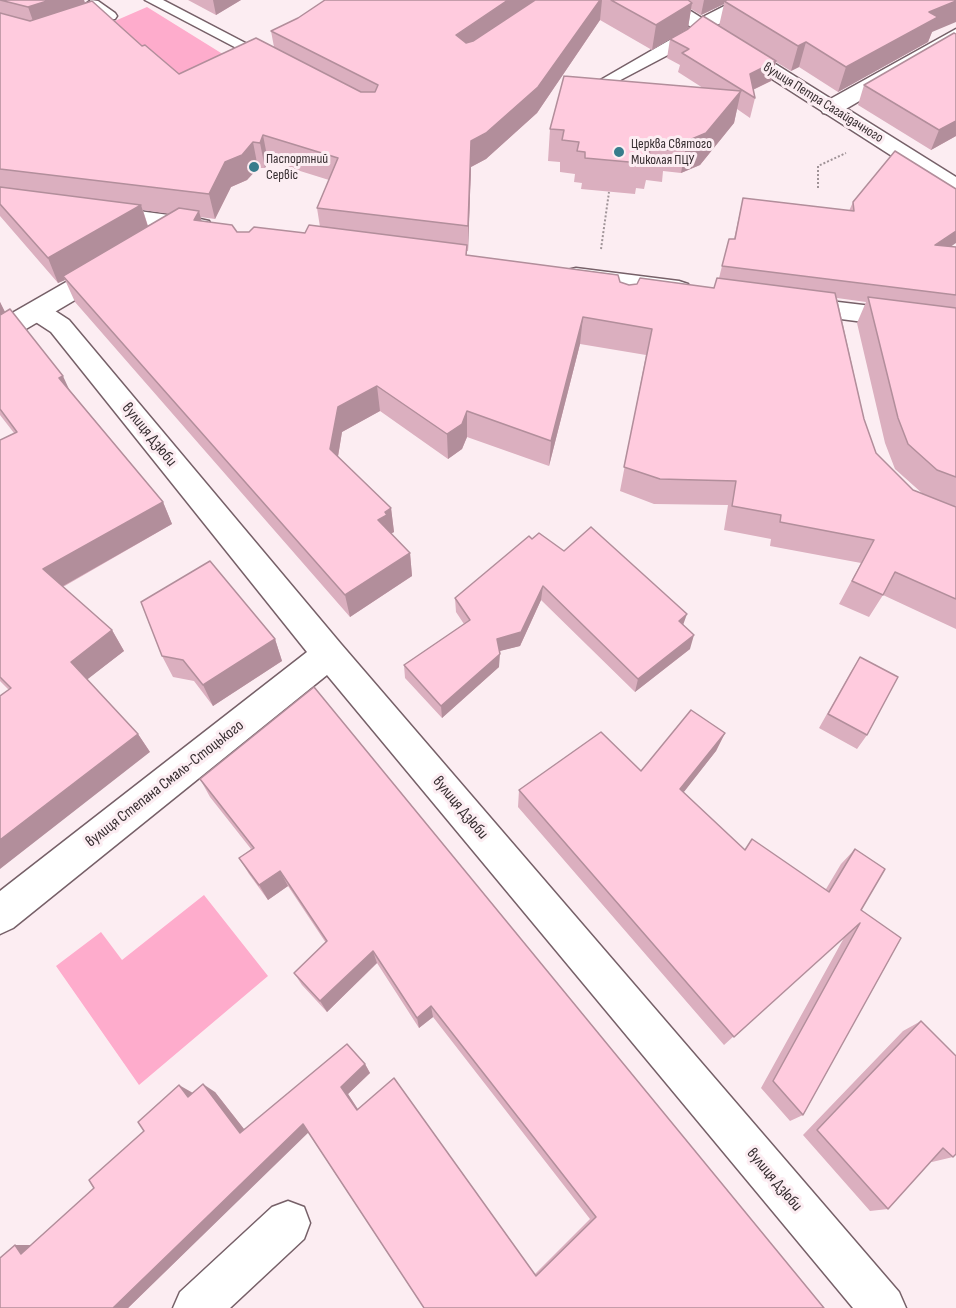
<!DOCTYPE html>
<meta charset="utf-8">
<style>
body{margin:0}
canvas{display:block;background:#fcedf2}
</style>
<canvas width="956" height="1308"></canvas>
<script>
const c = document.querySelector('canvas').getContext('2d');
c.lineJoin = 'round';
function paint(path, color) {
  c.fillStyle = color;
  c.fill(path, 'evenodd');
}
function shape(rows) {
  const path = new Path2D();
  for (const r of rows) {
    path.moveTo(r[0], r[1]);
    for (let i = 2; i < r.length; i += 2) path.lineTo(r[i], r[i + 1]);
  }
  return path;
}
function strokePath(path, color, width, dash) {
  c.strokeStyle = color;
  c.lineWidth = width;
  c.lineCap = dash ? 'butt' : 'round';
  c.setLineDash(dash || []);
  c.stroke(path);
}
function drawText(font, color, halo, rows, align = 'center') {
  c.font = font + ' "Sofia Sans Condensed",sans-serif';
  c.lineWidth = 6;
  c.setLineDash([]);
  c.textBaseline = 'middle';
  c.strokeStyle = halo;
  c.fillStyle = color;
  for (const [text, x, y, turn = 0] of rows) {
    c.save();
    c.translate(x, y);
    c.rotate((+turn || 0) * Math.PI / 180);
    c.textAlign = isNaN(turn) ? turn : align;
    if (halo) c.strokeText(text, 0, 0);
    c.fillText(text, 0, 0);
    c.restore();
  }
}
paint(shape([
 [147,7,242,66,188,92,101,27],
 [204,895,268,976,139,1085,56,966,101,932,122,960]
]), '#feaccc');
const lane = shape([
 [91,0,98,1,115,13,117,16,115,19,105,19,88,7,86,4,91,0],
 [145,0,163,0,278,60,275,63,265,63,145,0],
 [694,26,702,31,683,47,611,85,599,85,597,82,694,26]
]);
const street = shape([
 [736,0,762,0,759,4,707,30,693,30,690,26,693,22,736,0],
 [956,29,956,44,839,113,831,115,823,113,820,108,823,103,956,29],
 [37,302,46,305,69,320,341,644,899,1292,906,1308,853,1308,327,675,13,928,0,934,0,891,307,652,51,332,28,317,24,311,28,305,37,302],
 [288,1201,304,1207,310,1223,304,1239,230,1308,173,1308,180,1292,272,1207,288,1201]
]);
const secondary = shape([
 [100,206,200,219,209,221,212,227,209,233,200,235,91,219,88,214,91,209,100,206],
 [110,260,119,262,123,268,119,274,9,339,0,341,0,320,101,262,110,260],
 [576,268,679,281,688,284,692,290,688,296,679,299,567,282,563,276,567,270,576,268],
 [796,297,956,316,956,334,787,312,783,306,787,300,796,297]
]);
const primary = shape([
 [649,0,673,0,956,177,956,194,948,192,649,0]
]);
strokePath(lane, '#766068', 3);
strokePath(street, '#766068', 3);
strokePath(secondary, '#766068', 3);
strokePath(primary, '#766068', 3);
strokePath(shape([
 [818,188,818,166,846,153],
 [601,249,609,192]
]), '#9f9397', 2, [2, 2]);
paint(lane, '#fff');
paint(street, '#fff');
paint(secondary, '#fff');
paint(primary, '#fff');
paint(shape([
 [0,0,84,0,85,3,179,74,274,47,271,31,298,18,325,0,956,0,932,32,928,42,838,92,799,67,791,71,776,62,771,81,753,90,755,98,750,118,737,109,734,123,700,165,681,173,663,171,662,182,646,180,644,189,636,188,635,194,581,189,582,183,574,182,575,174,560,172,560,162,548,161,550,129,703,88,678,72,680,65,667,58,670,39,652,50,600,20,537,113,486,159,471,167,468,251,467,251,467,255,620,282,629,285,714,288,719,278,722,266,734,239,743,198,849,211,853,202,950,247,956,247,956,629,883,595,869,617,839,604,861,563,770,546,771,539,724,530,728,505,654,504,620,491,646,355,580,344,549,466,467,437,462,449,448,459,380,411,342,432,338,457,391,508,394,532,391,534,410,553,412,576,350,617,75,302,65,280,58,283,0,216],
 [724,4,719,26,671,38,688,28,691,9,701,15],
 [268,161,329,180,317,208,320,227,305,233,237,232,201,221,200,217,215,219,231,187,247,180,258,168,265,168],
 [143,210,170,214,148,226],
 [837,298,866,302,857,323,885,443,895,469,923,494,913,490,876,453,864,419],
 [188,0,241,0,216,15],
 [864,85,956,136,931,150,858,105],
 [0,302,5,312,163,502,172,524,63,587,112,630,124,651,87,679,138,734,150,752,9,690,0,681,0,440,14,433,0,415],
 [532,539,564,551,683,625,690,649,635,692,541,600,520,646,499,651,499,667,442,718,405,678,404,665,464,624,456,612,455,598],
 [275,639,282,661,213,706,194,681,173,677,162,656],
 [860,657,867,735,857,749,819,728,850,673],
 [725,733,716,751,683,792,745,850,826,889,841,864,855,849,861,910,901,938,803,1115,790,1121,761,1088,845,936,724,1045,518,807,519,790,641,771],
 [200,779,824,1308,424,1308,308,1132,128,1308,0,1308,15,1245,31,1245,94,1188,144,1131,193,1093,215,1092,244,1129,365,1064,370,1073,348,1094,358,1109,535,1274,590,1219,433,1017,419,1028,377,963,327,1012,302,985,294,973,326,943,288,886,268,900,249,874,239,858,251,849,210,797],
 [921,1021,953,1157,932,1162,931,1161,888,1209,870,1211,803,1135,903,1031]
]), '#dbafbf');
paint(shape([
 [50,0,84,0,89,16,37,32,28,7],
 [213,0,241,0,216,15],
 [508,0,544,0,457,60,456,35],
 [600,0,602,0,600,20,537,113,486,159,471,167,468,251,468,226,471,141],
 [704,0,731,0,724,1,724,4,701,15],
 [956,1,956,22,932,32,928,42,838,92,846,67,929,12],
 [692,3,688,28,652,50,656,25],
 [806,42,799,67,791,71,798,46],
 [776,61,771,81,746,93,750,74],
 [741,91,734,123,700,165,681,173,687,141],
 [956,121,956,136,931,150,939,130],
 [263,135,268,161,265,168,260,143],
 [253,142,258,168,247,180,231,187,215,219,209,194,225,162],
 [141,205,149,230,63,276,65,280,58,283,48,258],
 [199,211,206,238,194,220],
 [956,231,956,243,927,263,935,245],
 [0,302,6,314,0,318],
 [583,317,580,344,549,466,551,441],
 [63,376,74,400,59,378],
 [377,386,380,411,342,432,335,474,330,449,338,407],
 [467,411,467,437,462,449,448,459,447,434],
 [163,502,172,524,56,590,43,569],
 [391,508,394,532,390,534,378,520,385,512],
 [410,553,412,576,350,617,345,595],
 [543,586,541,600,520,646,496,652,497,639],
 [687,614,682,628,679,621],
 [112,630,124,651,84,682,71,662],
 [694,635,690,649,635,692,638,679],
 [275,639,282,661,213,706,203,685],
 [500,654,499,667,442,718,441,706],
 [725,733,716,751,673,806,680,789],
 [138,734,150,752,0,869,0,840],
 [280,871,288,886,268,900,259,885],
 [373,951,377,963,327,1012,320,1001],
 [431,1006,433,1017,419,1028,417,1018],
 [365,1064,370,1073,348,1094,362,1116,341,1087],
 [203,1084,215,1092,251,1138,240,1133],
 [179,1085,193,1093,201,1104,188,1097],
 [303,1124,311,1130,128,1308,113,1308],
 [15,1245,37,1245,21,1254]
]), '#b28e9b');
const building = shape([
 [0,0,50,0,28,7,0,0],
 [325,0,508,0,456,35,466,43,473,41,535,0,600,0,538,87,486,133,471,141,468,226,317,208,338,158,263,135,260,143,253,142,242,155,225,162,209,194,0,169,0,13,30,21,92,1,142,46,145,45,179,74,256,38,361,92,375,92,378,85,271,31,298,18,325,0],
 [611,0,688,0,692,3,656,25,611,0],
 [727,0,956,0,956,1,929,12,938,17,846,67,806,42,798,46,724,1,727,0],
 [703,16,776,61,750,74,755,98,682,53,689,49,670,39,688,29,703,16],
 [954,33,956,34,956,121,939,130,864,85,954,33],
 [564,76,741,91,706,133,687,141,668,139,667,150,650,148,649,157,641,157,640,163,585,158,585,152,577,151,579,142,562,140,564,130,550,129,564,76],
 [895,151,956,189,956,231,935,245,956,247,956,295,722,266,729,239,735,239,743,198,854,211,853,202,895,151],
 [0,187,141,205,48,258,0,204,0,187],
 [179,208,199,211,194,220,232,225,237,232,249,232,254,227,305,233,309,225,467,245,466,255,618,275,620,282,629,285,637,284,640,278,714,288,717,278,835,293,864,419,876,453,913,490,956,507,956,599,895,572,883,595,852,581,874,540,780,522,781,515,732,506,736,481,660,479,624,467,652,329,583,317,551,441,467,411,462,424,447,434,377,386,338,407,330,449,391,508,385,512,387,515,378,520,410,553,345,595,63,276,179,208],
 [868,297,956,308,956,477,937,470,908,444,898,418,868,297],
 [10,309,63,376,59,378,163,502,43,569,112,630,71,662,138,734,0,840,0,696,11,688,0,677,0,440,17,432,0,409,0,315,10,309],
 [591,527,687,614,679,621,694,635,638,679,543,586,521,632,497,639,500,654,441,706,404,665,470,620,455,598,529,536,532,539,539,533,564,551,591,527],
 [210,561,275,639,203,685,183,660,162,656,141,602,210,561],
 [860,657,898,677,867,735,828,714,860,657],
 [314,687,824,1308,424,1308,303,1124,113,1308,0,1308,0,1258,15,1245,21,1254,94,1188,89,1180,144,1131,138,1122,179,1085,188,1097,203,1084,240,1133,347,1044,365,1064,341,1087,357,1110,394,1078,536,1276,596,1217,431,1006,417,1018,373,951,320,1001,294,973,327,941,280,871,259,885,239,858,254,848,200,779,314,687],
 [691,710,725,733,680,789,745,850,752,839,829,892,855,849,885,869,861,910,901,938,803,1115,773,1081,860,923,734,1037,519,790,601,732,641,771,691,710],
 [921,1021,956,1056,956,1154,953,1157,943,1148,888,1209,817,1130,921,1021]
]);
paint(building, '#ffcbde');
strokePath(building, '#b28e9b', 1.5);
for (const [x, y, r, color] of [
 [619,152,6,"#387c8c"],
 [254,167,6,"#387c8c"]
]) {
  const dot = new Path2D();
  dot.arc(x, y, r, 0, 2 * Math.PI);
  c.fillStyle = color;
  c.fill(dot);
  strokePath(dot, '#fcedf2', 2);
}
drawText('14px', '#372e31', '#fcedf2', [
 ["вулиця Петра Сагайдачного",823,103,32]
]);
drawText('14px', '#372e31', '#fcedf2', [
 ["Церква Святого",631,144],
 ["Миколая ПЦУ",631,160],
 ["Паспортний",266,159],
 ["Сервіс",266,175]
], 'left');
drawText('16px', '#372e31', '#fcedf2', [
 ["вулиця Дзюби",149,435,51],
 ["вулиця Степана Смаль-Стоцького",165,784,-38],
 ["вулиця Дзюби",460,808,50],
 ["вулиця Дзюби",774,1180,50]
]);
</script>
